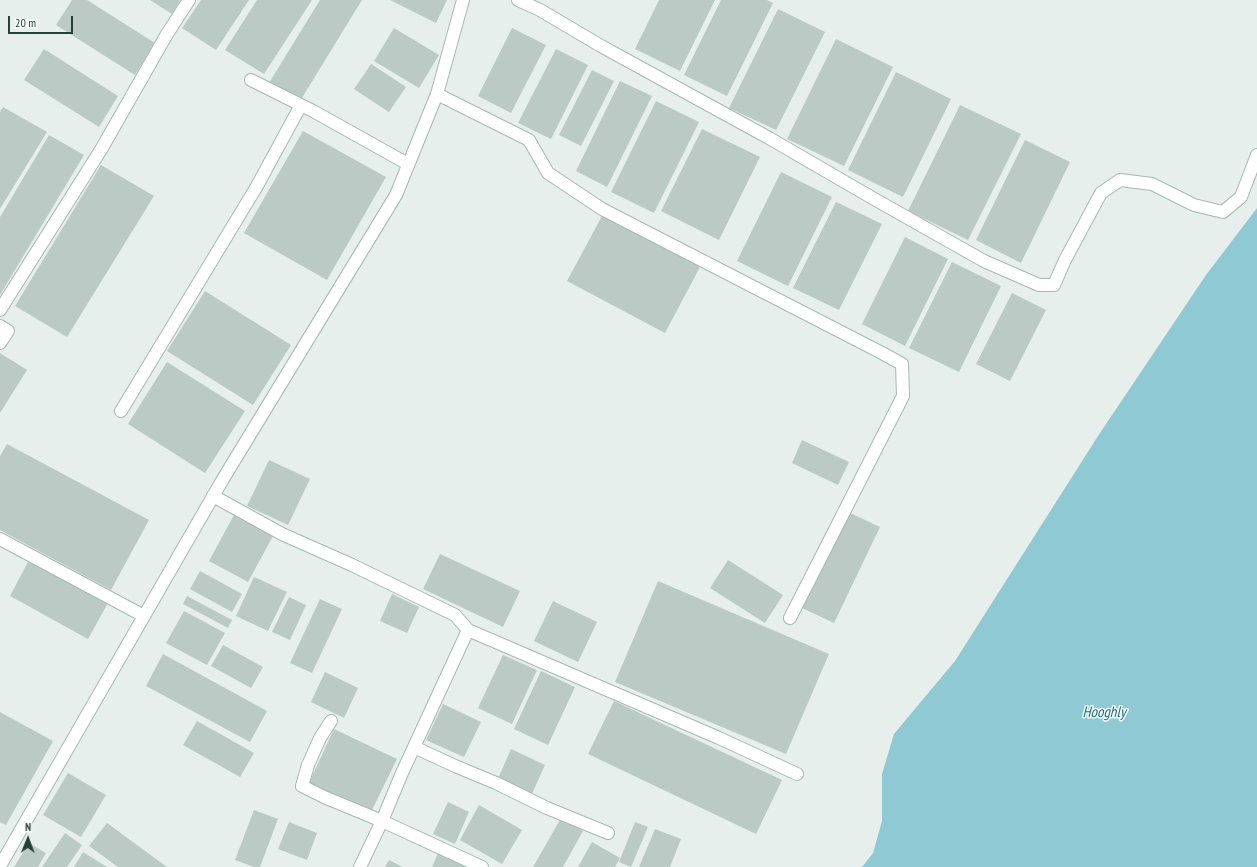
<!DOCTYPE html>
<style>
body{margin:0}
#map{position:relative;width:1257px;height:867px;overflow:hidden;background:#e6efeb;font-family:"PT Sans Narrow",sans-serif}
canvas{display:block}
.north{position:absolute;left:8px;top:819px;width:40px;height:40px;-webkit-text-stroke:3px #f7fbf9;paint-order:stroke;rotate:1deg;font-size:11px;font-weight:700;line-height:16px;text-align:center;color:#24423a}
.north::after{content:'';display:block;margin:auto;width:14px;height:18px;background:#24423a;clip-path:polygon(50% 0,100% 100%,50% 72%,0 100%)}
.scale{position:absolute;left:8px;top:16px;width:65px;height:18px;box-sizing:border-box;border:2px solid #24423a;border-top:0;padding-left:5px;font-size:12px;line-height:14px;white-space:nowrap;color:#24423a;-webkit-text-stroke:3px #f7fbf9;paint-order:stroke}
</style>
<div id="map">
<canvas width="1257" height="867"></canvas>
<div class="north">N</div>
<div class="scale">20 m</div>
</div>
<script>
const c = document.querySelector('canvas').getContext('2d');
c.lineJoin = 'round';
function paint(path, color) {
  c.fillStyle = color;
  c.fill(path, 'evenodd');
}
function shape(rows) {
  const path = new Path2D();
  for (const r of rows) {
    path.moveTo(r[0], r[1]);
    for (let i = 2; i < r.length; i += 2) path.lineTo(r[i], r[i + 1]);
  }
  return path;
}
function strokePath(path, color, width, dash) {
  c.strokeStyle = color;
  c.lineWidth = width;
  c.lineCap = dash ? 'butt' : 'round';
  c.setLineDash(dash || []);
  c.stroke(path);
}
function drawText(font, color, halo, rows, align = 'center') {
  c.font = font + ' "PT Sans Narrow",sans-serif';
  c.lineWidth = 3;
  c.setLineDash([]);
  c.textBaseline = 'middle';
  c.strokeStyle = halo;
  c.fillStyle = color;
  for (const [text, x, y, turn = 0] of rows) {
    c.save();
    c.translate(x, y);
    c.rotate((+turn || 0) * Math.PI / 180);
    c.textAlign = isNaN(turn) ? turn : align;
    if (halo) c.strokeText(text, 0, 0);
    c.fillText(text, 0, 0);
    c.restore();
  }
}
paint(shape([
 [1257,208,1257,867,862,867,873,853,882,821,882,774,894,734,955,661,1098,436,1206,275]
]), '#8ec9d4');
paint(shape([
 [72,0,87,0,155,43,135,75,56,25],
 [150,0,180,0,172,14],
 [201,0,249,0,216,50,182,28],
 [257,0,312,0,264,74,225,50],
 [320,0,362,0,300,101,269,83],
 [390,0,447,0,436,23],
 [659,0,715,0,680,71,635,49],
 [721,0,767,0,773,3,727,96,684,75],
 [778,9,825,32,776,130,729,108],
 [394,28,439,55,419,88,374,61],
 [512,28,546,45,511,113,478,96],
 [836,39,893,67,844,166,787,139],
 [44,49,118,96,99,127,24,80],
 [556,49,588,65,551,139,518,123],
 [371,64,406,87,389,112,354,89],
 [592,70,614,81,581,146,559,135],
 [896,72,951,99,903,197,848,170],
 [620,81,652,96,607,187,576,171],
 [656,101,699,122,654,213,611,192],
 [960,105,1021,134,968,240,908,211],
 [3,107,47,132,0,209,0,112],
 [702,129,760,157,719,240,661,211],
 [303,131,386,177,327,280,244,233],
 [49,135,84,155,0,295,0,217],
 [1025,140,1070,162,1021,263,976,240],
 [101,165,154,196,67,337,15,306],
 [781,172,832,197,788,286,737,261],
 [836,202,882,224,839,310,793,288],
 [602,216,700,267,665,333,567,281],
 [905,237,948,259,905,346,862,324],
 [952,262,1001,286,959,372,909,348],
 [205,291,291,345,253,405,167,351],
 [1012,293,1046,310,1010,381,976,364],
 [0,353,27,370,0,413],
 [167,362,245,411,205,473,128,424],
 [802,440,849,462,838,485,792,463],
 [7,444,149,520,111,590,0,530,0,456],
 [269,460,310,479,288,525,247,506],
 [848,512,880,527,834,623,802,608],
 [234,515,273,536,248,582,209,561],
 [440,554,520,591,503,627,423,589],
 [29,560,108,603,88,639,10,596],
 [728,560,783,595,765,623,710,588],
 [200,571,242,594,232,612,190,589],
 [254,577,287,592,268,631,236,616],
 [658,581,829,654,786,754,615,682],
 [392,594,419,607,407,633,380,621],
 [187,596,232,620,228,628,183,604],
 [289,597,306,605,290,640,272,632],
 [320,599,342,609,312,673,290,663],
 [553,601,597,622,578,662,534,641],
 [184,611,225,633,207,665,166,643],
 [223,645,263,667,251,688,211,666],
 [163,654,267,711,250,742,146,686],
 [503,655,537,670,512,724,478,708],
 [541,671,575,687,548,745,514,729],
 [325,672,358,688,344,718,311,702],
 [614,701,782,780,756,834,588,754],
 [443,704,481,722,464,757,426,740],
 [0,712,53,741,6,825,0,822],
 [197,721,254,753,240,777,183,745],
 [334,729,397,759,371,812,309,783],
 [511,749,545,765,530,798,496,783],
 [68,773,106,795,81,837,43,815],
 [448,802,469,812,455,844,433,834],
 [479,805,522,830,502,864,460,840],
 [254,810,278,819,260,867,254,867,235,860],
 [561,818,583,831,563,867,533,867],
 [289,822,317,833,307,860,278,849],
 [635,822,648,827,631,867,619,862],
 [107,823,167,867,118,867,89,846],
 [655,829,681,839,670,867,639,867],
 [65,833,82,845,67,867,42,867],
 [592,842,620,858,615,867,578,867],
 [29,843,46,853,38,867,14,867],
 [83,852,107,867,74,867],
 [438,853,466,867,432,867],
 [389,860,403,867,385,867]
]), '#bbcac4');
const minor = shape([
 [518,0,540,10,601,46,769,138,876,200,984,261,1039,285,1054,285,1065,260,1101,193,1120,180,1152,184,1194,205,1223,212,1241,197,1257,155],
 [251,80,313,111,408,164],
 [437,94,529,140,548,173,602,209,882,353,902,364,903,396,790,618],
 [0,310,102,148,167,34,189,0],
 [0,326,8,331,0,343],
 [121,411,257,186,301,105],
 [213,496,282,534,352,565,455,615,468,630,719,738,797,774],
 [0,539,144,616],
 [331,721,320,738,308,765,302,786,324,797,382,821,482,867],
 [414,747,455,766,496,783,547,808,608,833],
 [360,867,382,821,402,773,468,630]
]);
const tertiary = shape([
 [0,866,223,479,396,195,437,94,463,0]
]);
strokePath(minor, '#a8b8b2', 14);
strokePath(tertiary, '#a8b8b2', 14);
strokePath(minor, '#fff', 12);
strokePath(tertiary, '#fff', 12);
drawText('italic 15px', '#1c6f80', '#f7fbf9', [
 ["Hooghly",1104,713]
]);
</script>
